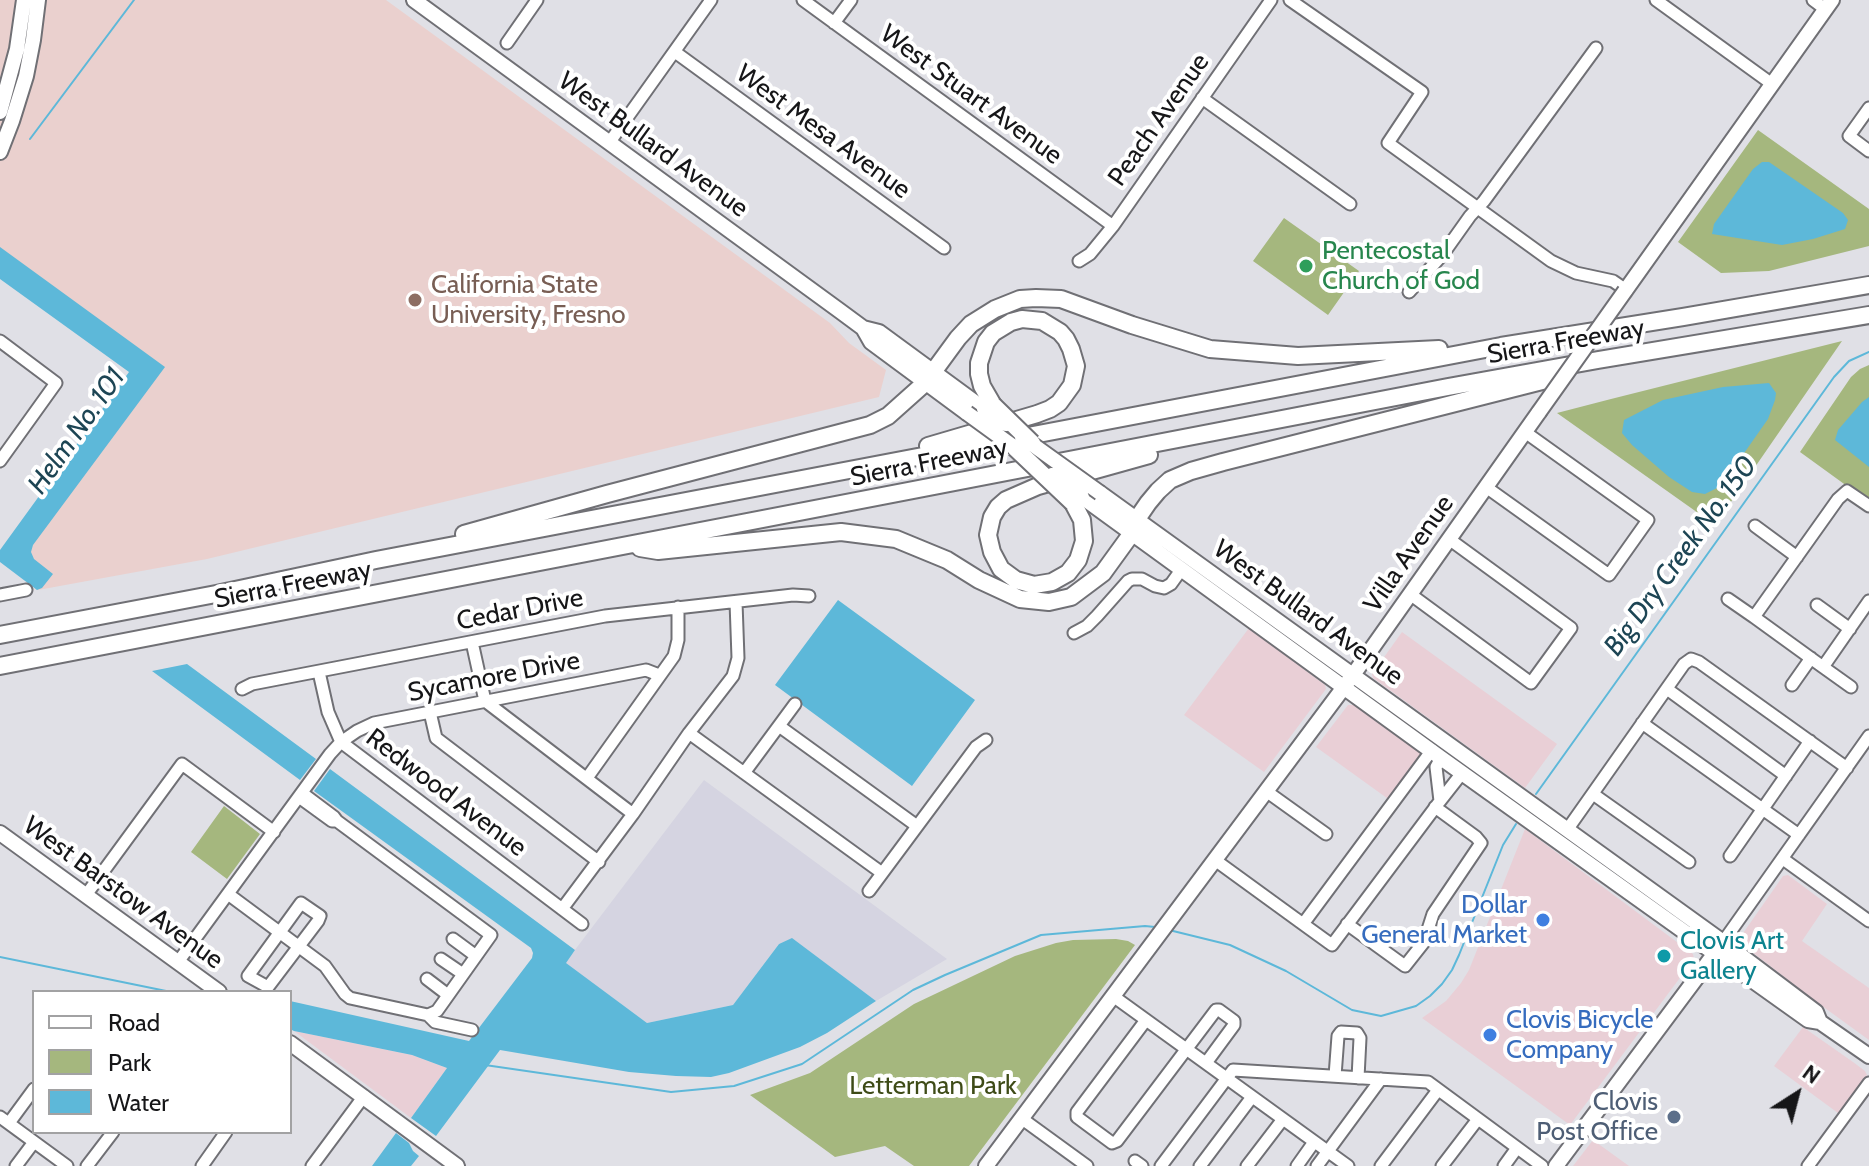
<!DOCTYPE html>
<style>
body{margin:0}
#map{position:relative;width:1869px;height:1166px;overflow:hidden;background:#e0e0e6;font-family:Cabin,sans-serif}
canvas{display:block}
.legend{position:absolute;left:32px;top:990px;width:260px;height:144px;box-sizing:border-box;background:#fff;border:2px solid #a2a2a3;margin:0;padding:10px 14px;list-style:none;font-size:24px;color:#161618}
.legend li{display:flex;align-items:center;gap:16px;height:40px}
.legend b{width:40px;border:2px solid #a2a2a3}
.north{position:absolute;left:1757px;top:1054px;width:80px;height:80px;-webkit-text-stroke:6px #fff;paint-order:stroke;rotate:36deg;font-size:22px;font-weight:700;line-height:32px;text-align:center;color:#161618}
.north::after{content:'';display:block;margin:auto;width:28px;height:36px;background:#161618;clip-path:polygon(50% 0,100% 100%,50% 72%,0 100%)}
</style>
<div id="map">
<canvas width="1869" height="1166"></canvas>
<ul class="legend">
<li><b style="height:10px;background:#fff"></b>Road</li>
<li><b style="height:22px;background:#a5b77e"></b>Park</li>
<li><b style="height:22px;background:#5db8d9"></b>Water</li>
</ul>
<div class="north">N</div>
</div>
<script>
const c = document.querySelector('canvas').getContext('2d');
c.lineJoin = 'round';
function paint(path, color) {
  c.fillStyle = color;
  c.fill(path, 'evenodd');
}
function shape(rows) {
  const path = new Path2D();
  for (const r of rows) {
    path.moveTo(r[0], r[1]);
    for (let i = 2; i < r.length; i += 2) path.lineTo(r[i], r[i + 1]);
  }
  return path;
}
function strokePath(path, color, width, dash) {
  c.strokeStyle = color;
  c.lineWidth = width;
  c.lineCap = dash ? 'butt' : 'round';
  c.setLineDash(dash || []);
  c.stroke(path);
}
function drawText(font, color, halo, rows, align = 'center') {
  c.font = font + ' Cabin,sans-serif';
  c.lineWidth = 8;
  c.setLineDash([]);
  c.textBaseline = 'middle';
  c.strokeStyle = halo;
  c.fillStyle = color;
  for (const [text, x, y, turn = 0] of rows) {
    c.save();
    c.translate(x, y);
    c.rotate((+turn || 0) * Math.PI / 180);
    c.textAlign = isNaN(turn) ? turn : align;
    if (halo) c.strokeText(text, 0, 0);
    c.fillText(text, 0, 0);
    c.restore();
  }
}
paint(shape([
 [1249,628,1325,685,1326,689,1264,772,1184,715],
 [1402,632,1557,744,1525,788,1373,678,1372,674],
 [1348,705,1354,705,1432,761,1398,806,1316,747],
 [1525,829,1693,954,1694,959,1570,1125,1422,1018,1446,1001,1461,983,1469,970],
 [1788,875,1827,904,1802,941,1869,988,1869,1040,1818,1003,1739,942,1739,939,1783,876],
 [1803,1027,1853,1062,1865,1071,1867,1075,1838,1113,1774,1066],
 [294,1031,412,1055,447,1068,411,1118],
 [1593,1140,1629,1166,1573,1166]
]), '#e9cfd6');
paint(shape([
 [704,780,947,959,876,1001,791,939,779,944,733,1005,647,1023,565,963]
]), '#d5d4e1');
paint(shape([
 [0,0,386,0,830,323,849,343,886,370,879,397,207,559,38,590,0,560,131,370,0,278]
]), '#ead0ce');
paint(shape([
 [1758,130,1869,209,1869,246,1769,271,1721,273,1678,242],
 [1284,218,1359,271,1328,315,1253,261],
 [1842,341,1715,525,1557,413,1611,399],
 [1869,365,1869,502,1800,452,1851,377,1860,369],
 [224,806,260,834,227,879,191,852],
 [1116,939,1128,941,1135,945,969,1166,914,1166,885,1146,835,1157,750,1095,810,1073,914,1004,1015,956,1056,943,1073,940]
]), '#a5b77e');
paint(shape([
 [1762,162,1769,162,1843,213,1848,220,1845,229,1813,239,1782,245,1712,234,1714,224,1753,169],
 [0,247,165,367,33,545,31,552,34,559,53,574,42,588,37,590,0,562,0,550,129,372,0,279],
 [1769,383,1776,393,1775,400,1768,419,1721,486,1705,494,1692,492,1669,477,1632,445,1622,433,1624,420,1663,400,1723,387],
 [1869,397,1869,467,1835,440,1838,430,1862,402],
 [838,600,975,700,912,786,775,685],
 [187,664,316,759,300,780,152,671],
 [330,769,575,950,566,963,647,1023,733,1005,779,944,792,938,876,1001,827,1033,800,1047,729,1073,711,1077,676,1076,629,1072,500,1050,436,1136,411,1118,447,1068,412,1055,294,1031,290,1029,290,1001,469,1041,532,958,533,953,531,948,314,791],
 [396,1133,409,1143,413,1151,419,1156,411,1166,372,1166]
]), '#5db8d9');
strokePath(shape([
 [30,139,134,0],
 [1536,794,1834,377,1849,361,1869,352],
 [1169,930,1230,945,1286,971,1352,1010,1381,1016,1416,1006,1430,996,1442,984,1452,970,1459,955,1503,845,1516,824],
 [0,957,171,992],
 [485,1065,671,1092,734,1086,802,1064,913,990,945,975,1041,935,1145,926,1155,927]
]), '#5db8d9', 2);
const minor = shape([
 [803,0,1113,226],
 [1290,0,1422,92,1388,143,1551,261,1576,273,1613,281,1626,290],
 [1656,0,1772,84],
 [1813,0,1825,9],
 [834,23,851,0],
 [507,43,537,0],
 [675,52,944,248],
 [1202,98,1350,204],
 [1869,108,1849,136,1869,151],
 [609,143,711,0],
 [1079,261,1090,254,1113,226,1271,0],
 [1409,292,1443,254,1470,216,1484,201,1596,48],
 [0,341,56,383,0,461],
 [1486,487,1609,575,1648,520,1525,432],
 [1869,506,1847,491,1838,499,1754,617,1823,667,1869,601],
 [1755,526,1797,557],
 [1410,594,1531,683,1571,628,1449,539],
 [0,595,26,590],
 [1728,599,1754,617],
 [1817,605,1850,629],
 [1074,633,1087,626,1097,616,1128,581,1132,579,1142,579,1155,586,1164,588,1171,584,1181,570],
 [472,642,485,701,633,814],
 [1823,667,1851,687],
 [319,672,328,712,341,742,582,924],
 [1792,685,1811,658],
 [242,689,252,684,605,616,793,595,809,596],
 [1667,689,1786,776],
 [430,712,436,738,599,862],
 [1642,723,1799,835],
 [779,726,917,826],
 [689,733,882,873],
 [1441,758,1436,767,1440,801,1462,773],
 [744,773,795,704],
 [587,778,674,656,678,640,678,607],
 [1266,791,1326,834],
 [1593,794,1689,862],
 [299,797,332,821,337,821,334,817,302,793],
 [337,821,491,935,437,1011,428,1015],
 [1567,830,1684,664,1691,659,1699,662,1847,768],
 [1730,856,1810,741],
 [1783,859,1869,921],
 [1215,860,1303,924,1432,750],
 [869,891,976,747,986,740],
 [228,894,325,966,345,994,350,998,428,1015,435,1022,472,1030],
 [86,895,182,764,274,832],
 [301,903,320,916,318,921,268,987,248,976,301,903],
 [562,909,633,814,689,733,733,676,738,658,736,602],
 [1303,924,1332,945,1440,801],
 [1347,924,1405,966,1424,942,1433,914,1481,843,1476,837,1435,807],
 [453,939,476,956],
 [1723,942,1869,736],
 [441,959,463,974],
 [178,962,330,754,341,742,357,731,374,723,646,670,659,675],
 [427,979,448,995],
 [1113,996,1348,1166],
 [1146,1020,1077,1112,1077,1117,1112,1143,1117,1141,1216,1010,1219,1010,1234,1021,1234,1025,1206,1063],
 [1335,1076,1338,1036,1341,1032,1357,1033,1360,1038,1358,1078],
 [0,1117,67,1166],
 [1021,1118,1087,1166],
 [9,1123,34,1089],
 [1135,1161,1142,1166],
 [16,1166,34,1142],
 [87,1166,113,1132],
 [202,1166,226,1132],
 [312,1166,364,1096],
 [1161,1166,1233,1070,1428,1082,1542,1166],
 [1200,1166,1252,1097],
 [1247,1166,1283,1119],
 [1297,1166,1314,1142],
 [1317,1166,1381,1079],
 [1381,1166,1438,1090],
 [1442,1166,1478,1119],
 [1504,1166,1517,1148],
 [1808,1166,1869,1083]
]);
const major = shape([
 [414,0,840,311,863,328,871,342,967,413],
 [0,112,17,49,24,0],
 [0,152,12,121,26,76,33,40,38,0],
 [1625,291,1832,0],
 [863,328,879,332,984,409],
 [1100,493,1723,942,1816,1012,1820,1022],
 [1082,497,1441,758,1714,953,1808,1020,1820,1022,1869,1056],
 [0,833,219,992],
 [290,1043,457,1166],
 [986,1166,1353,675,1539,412],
 [1556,1166,1718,949]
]);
const highway = shape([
 [928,446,1037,414,1050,409,1059,403,1072,385,1076,366,1071,349,1066,339,1060,332,1042,321,1022,319,1011,322,993,333,986,342,979,363,979,374,982,386,993,405],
 [1073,503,1082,520,1084,541,1078,560,1068,573,1052,582,1034,585,1016,580,1001,569,992,552,988,535,992,517,998,507,1006,500,1038,486,1149,455],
 [464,534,607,494,870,425,888,416,925,383,958,338,971,324,995,309,1020,299,1036,298,1061,299,1132,325,1210,349,1298,356,1439,349],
 [640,548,658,551,841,532,896,539,947,560,979,580,1020,599,1049,602,1071,597,1103,573,1132,533,1137,519,1148,503,1158,491,1170,480,1191,471,1223,462,1554,378],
 [0,635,216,594,376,560,1501,346,1683,317,1869,285],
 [0,666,1448,387,1598,360,1869,315]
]);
strokePath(minor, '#707075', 15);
strokePath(major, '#707075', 18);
strokePath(highway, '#707075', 20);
strokePath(minor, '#fff', 11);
strokePath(major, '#fff', 14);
strokePath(highway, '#fff', 16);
const majorBridge = shape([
 [984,409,1006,424],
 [1539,412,1625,291],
 [967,413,1022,453],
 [1022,437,1100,493],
 [1052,475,1082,497]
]);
const highwayBridge = shape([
 [993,405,1032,443],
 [1015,448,1073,503]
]);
strokePath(majorBridge, '#707075', 18, []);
strokePath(highwayBridge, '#707075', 20, []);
strokePath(majorBridge, '#fff', 14);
strokePath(highwayBridge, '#fff', 16);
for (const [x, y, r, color] of [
 [1306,266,8,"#2e9e5b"],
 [415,300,8,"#8d6e63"],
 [1543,920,8,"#3f7fe0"],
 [1664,956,8,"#0f9aa8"],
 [1490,1035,8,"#3f7fe0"],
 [1674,1117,8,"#5c6f8a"]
]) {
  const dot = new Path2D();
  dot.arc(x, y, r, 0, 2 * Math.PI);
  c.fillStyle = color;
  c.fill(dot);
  strokePath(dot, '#fff', 3);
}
drawText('26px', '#161618', '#fff', [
 ["West Stuart Avenue",971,95,36],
 ["Peach Avenue",1159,120,-55],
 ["West Mesa Avenue",823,132,36],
 ["West Bullard Avenue",653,145,36],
 ["Sierra Freeway",1566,342,-10],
 ["Sierra Freeway",929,463,-11],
 ["Villa Avenue",1409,554,-55],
 ["Sierra Freeway",293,585,-11],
 ["Cedar Drive",520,610,-11],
 ["West Bullard Avenue",1308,613,36],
 ["Sycamore Drive",494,677,-11],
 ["Redwood Avenue",446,793,37],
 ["West Barstow Avenue",123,893,36]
]);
drawText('26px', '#27864d', '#fff', [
 ["Pentecostal",1322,251],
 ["Church of God",1322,281]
], 'left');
drawText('26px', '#785e54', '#fff', [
 ["California State",431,285],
 ["University, Fresno",431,315]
], 'left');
drawText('26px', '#366cbe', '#fff', [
 ["Dollar",1527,905],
 ["General Market",1527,935],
 ["Clovis Bicycle",1506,1020,"left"],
 ["Company",1506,1050,"left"]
], 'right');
drawText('26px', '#0d838f', '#fff', [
 ["Clovis Art",1680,941],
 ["Gallery",1680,971]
], 'left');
drawText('26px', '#3e4b17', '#fff', [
 ["Letterman Park",933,1086]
]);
drawText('26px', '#4e5e75', '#fff', [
 ["Clovis",1658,1102],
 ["Post Office",1658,1132]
], 'right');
drawText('italic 28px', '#1d4554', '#fff', [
 ["Helm No. 101",77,431,-55],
 ["Big Dry Creek No. 150",1681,556,-54]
]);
</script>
